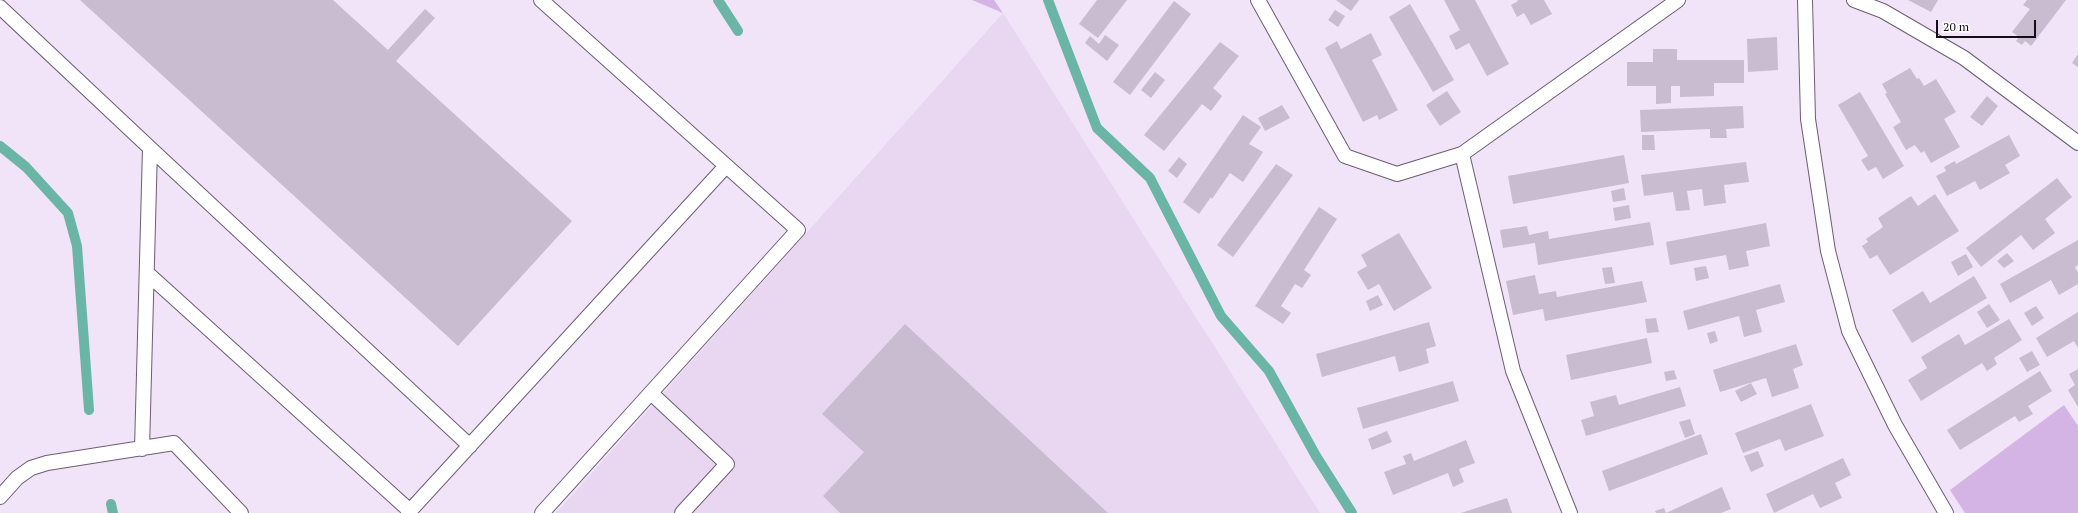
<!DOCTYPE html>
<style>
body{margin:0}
#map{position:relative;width:2078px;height:513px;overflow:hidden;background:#f1e3f8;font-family:"PT Serif",serif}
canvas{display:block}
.scale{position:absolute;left:1936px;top:20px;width:100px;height:18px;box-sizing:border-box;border:2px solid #120e15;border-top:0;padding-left:5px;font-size:12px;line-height:14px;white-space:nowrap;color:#120e15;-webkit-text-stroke:3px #fff;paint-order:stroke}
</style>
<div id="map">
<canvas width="2078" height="513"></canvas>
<div class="scale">20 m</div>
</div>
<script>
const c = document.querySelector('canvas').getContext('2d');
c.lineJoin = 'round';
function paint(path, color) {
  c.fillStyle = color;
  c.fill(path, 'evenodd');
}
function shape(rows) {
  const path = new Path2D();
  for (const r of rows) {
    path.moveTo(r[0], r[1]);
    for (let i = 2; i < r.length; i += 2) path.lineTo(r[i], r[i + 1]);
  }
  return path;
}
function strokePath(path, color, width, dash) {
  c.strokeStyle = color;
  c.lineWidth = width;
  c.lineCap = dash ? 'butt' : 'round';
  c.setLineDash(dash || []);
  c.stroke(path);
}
paint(shape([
 [1003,13,1320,513,556,513]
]), '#e9d7f2');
paint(shape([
 [972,0,994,0,1003,13],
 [2064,405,2078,426,2078,513,1965,513,1950,490]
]), '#d4b4e5');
strokePath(shape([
 [718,0,738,31],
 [1048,0,1097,128,1150,178,1221,316,1269,371,1316,456,1352,513],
 [0,146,26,167,68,213,77,246,89,410],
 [111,504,113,513]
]), '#6ab5a5', 10);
paint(shape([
 [80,0,333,0,388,50,425,9,435,18,396,61,572,221,458,346],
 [1097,0,1127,0,1098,38,1079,24],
 [1336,0,1359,0,1351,11],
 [1444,0,1475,0,1509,64,1487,76,1469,43,1456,50,1449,36,1460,30],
 [1517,0,1544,0,1552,14,1531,25,1524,13,1517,17,1511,5,1518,1],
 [1908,0,1938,0,1931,12],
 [2027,0,2066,0,2031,46,2025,41,2022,45,2016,41,2019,37,2012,32,2030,9,2023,5],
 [1174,1,1191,14,1130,95,1113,82],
 [1410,4,1454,80,1433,92,1389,17],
 [1335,10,1345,16,1338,27,1328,20],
 [1371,33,1382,55,1372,60,1398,110,1379,120,1377,115,1363,122,1325,48,1337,41,1341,49],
 [1105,35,1119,45,1107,61,1085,43,1090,36,1099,44],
 [1777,37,1778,70,1748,72,1747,39],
 [1220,42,1239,56,1213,88,1222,96,1211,111,1202,104,1164,151,1144,135],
 [1653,49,1677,49,1677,60,1744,60,1744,83,1714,83,1714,96,1680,97,1680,86,1671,86,1671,103,1656,104,1656,86,1627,86,1627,62,1653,62],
 [2078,54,2078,67,2072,63],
 [1910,68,1917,79,1919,78,1924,86,1936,79,1956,112,1944,119,1960,147,1931,163,1924,151,1921,153,1915,145,1906,150,1893,127,1901,122,1885,94,1887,93,1882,84],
 [1155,72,1165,80,1151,98,1141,90],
 [1447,91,1461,112,1440,126,1426,105],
 [1860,92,1904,166,1883,179,1876,167,1868,171,1861,160,1868,156,1838,105],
 [1987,96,1998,106,1982,126,1970,117],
 [1282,105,1290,118,1265,131,1258,118],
 [1743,106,1744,128,1726,129,1727,138,1710,138,1710,129,1641,132,1640,110],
 [1243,115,1261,127,1249,144,1263,152,1243,182,1230,173,1212,199,1211,197,1199,214,1183,202],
 [1642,135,1654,135,1655,150,1642,150],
 [2009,135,2020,156,2005,165,2010,173,1980,190,1975,181,1947,196,1936,176,1946,171,1944,167,1955,161,1956,164],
 [1624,155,1629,183,1513,204,1508,176],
 [1179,157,1187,164,1177,178,1168,171],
 [1746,162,1749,182,1724,185,1726,203,1704,206,1702,189,1687,191,1690,210,1676,211,1673,192,1644,196,1641,175],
 [1276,164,1293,175,1233,257,1217,245],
 [2057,178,2072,197,2045,219,2055,233,2033,250,2021,235,1981,267,1966,248],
 [1624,188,1626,200,1613,202,1611,191],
 [1935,194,1959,231,1890,275,1877,255,1870,259,1862,246,1868,242,1866,239,1883,227,1878,218,1911,196,1918,206],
 [1629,205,1631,218,1615,221,1613,208],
 [1319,207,1337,219,1304,270,1311,275,1302,288,1295,284,1281,306,1291,313,1283,324,1255,306],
 [1650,222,1654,245,1538,265,1535,243,1503,248,1500,230,1527,226,1529,235,1548,231,1549,239],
 [1766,223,1770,246,1746,251,1749,266,1729,270,1726,255,1670,265,1666,242],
 [1399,233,1432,288,1394,311,1379,284,1368,290,1357,272,1367,266,1361,255],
 [2078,240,2078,265,2075,267,2078,273,2078,284,2059,295,2051,280,2010,303,2000,284],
 [2007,253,2014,261,2004,268,1997,261],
 [1966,254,1973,267,1958,276,1951,262],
 [1706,266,1709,278,1696,281,1694,268],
 [1612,267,1615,283,1605,284,1602,268],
 [1535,275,1539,294,1556,291,1557,297,1642,281,1647,302,1545,321,1543,309,1513,315,1506,281],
 [1974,276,1987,298,1912,343,1892,310,1923,291,1930,303],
 [1780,284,1785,302,1756,310,1762,332,1744,337,1739,316,1688,330,1683,311],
 [1378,295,1383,305,1370,311,1366,301],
 [1989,304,2000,320,1987,328,1977,312],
 [2036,306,2044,318,2032,326,2024,313],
 [2078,312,2078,348,2074,341,2047,357,2036,338],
 [1656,318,1659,332,1647,333,1645,319],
 [2009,319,2022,340,1994,358,1997,364,1987,371,1982,363,1921,401,1908,380,1927,368,1921,357,1959,334,1965,345],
 [1429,322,1436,346,1426,349,1429,363,1399,372,1395,356,1322,377,1316,354],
 [905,324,1108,513,840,513,823,496,864,452,822,414],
 [1715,331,1718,341,1710,344,1707,333],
 [1647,338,1652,363,1571,380,1566,355],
 [1796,344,1803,365,1793,369,1799,388,1772,397,1766,378,1720,392,1713,370],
 [2032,351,2040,365,2027,372,2019,358],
 [2078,369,2078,407,2068,390,2075,385,2069,374],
 [1674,370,1677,379,1666,381,1664,372],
 [2040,371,2052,391,2028,406,2033,414,2019,422,2015,416,1960,450,1947,430],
 [1453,381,1459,401,1363,429,1357,408],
 [1751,383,1757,394,1741,402,1735,391],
 [1680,387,1686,406,1586,436,1581,420,1594,416,1590,402,1616,395,1619,405],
 [1811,404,1824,436,1785,451,1780,439,1743,453,1735,433],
 [1690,419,1695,434,1685,438,1679,422],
 [1387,431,1392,442,1372,450,1368,439],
 [1701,434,1708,454,1609,491,1602,471],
 [1466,440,1475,463,1459,469,1464,482,1453,487,1448,473,1393,495,1384,472,1406,464,1403,456,1411,453,1414,461],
 [1758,451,1764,466,1751,472,1744,456],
 [1843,458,1851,475,1835,483,1842,498,1820,508,1813,494,1774,513,1766,494],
 [1722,487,1731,509,1721,513,1656,513,1655,511,1664,508,1666,513],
 [1507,498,1512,513,1461,513]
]), '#c9bcd0');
const lane = shape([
 [541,0,798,230,542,513],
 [1258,0,1345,156,1397,174,1462,154,1678,0],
 [1805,0,1808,119,1828,251,1849,331,1895,425,1946,513],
 [1854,0,1883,11,1964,58,2078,143],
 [0,7,150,148,142,449],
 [150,148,470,446],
 [1462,154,1513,371,1570,513],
 [147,273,410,511],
 [651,393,727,464,682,513],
 [0,497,17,478,31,468,47,463,174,443,241,513],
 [408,513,726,166]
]);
strokePath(lane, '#6b5f71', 16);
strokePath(lane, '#fff', 14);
</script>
